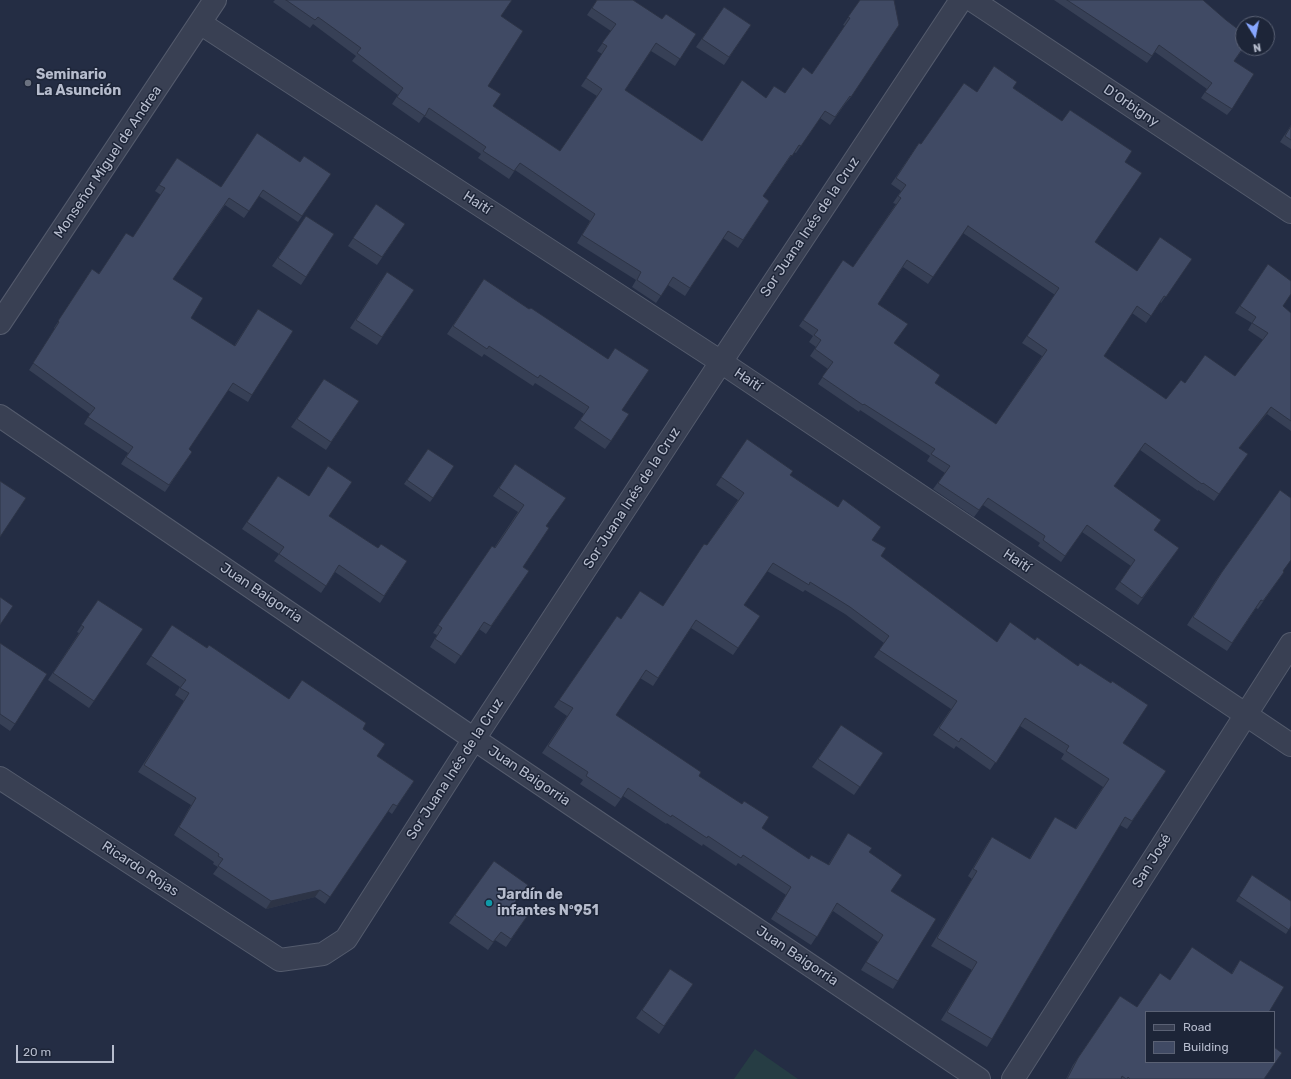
<!DOCTYPE html>
<meta charset="utf-8">
<style>
body{margin:0}
#map{position:relative;width:1291px;height:1079px;overflow:hidden;background:#242d44;font-family:Rubik,sans-serif}
canvas{display:block}
.legend{position:absolute;left:1145px;top:1011px;width:130px;height:52px;box-sizing:border-box;background:#1d2538;border:1px solid #5a6174;margin:0;padding:5px 7px;list-style:none;font-size:12px;color:#b6bccd}
.legend li{display:flex;align-items:center;gap:8px;height:20px}
.legend b{width:20px;border:1px solid #5a6174}
.north{position:absolute;left:1235px;top:16px;width:40px;height:40px;box-sizing:border-box;background:#1d2538;border:1px solid #5a6174;border-radius:50%;rotate:170deg;font-size:11px;font-weight:700;line-height:16px;text-align:center;color:#b6bccd}
.north::after{content:'';display:block;margin:auto;width:14px;height:18px;background:#88a7ff;clip-path:polygon(50% 0,100% 100%,50% 72%,0 100%)}
.scale{position:absolute;left:16px;top:1045px;width:98px;height:18px;box-sizing:border-box;border:2px solid #b6bccd;border-top:0;padding-left:5px;font-size:12px;line-height:14px;white-space:nowrap;color:#b6bccd;-webkit-text-stroke:3px #1d2538;paint-order:stroke}
</style>
<div id="map">
<canvas width="1291" height="1079"></canvas>
<ul class="legend">
<li><b style="height:5px;background:#394053"></b>Road</li>
<li><b style="height:11px;background:#404a64"></b>Building</li>
</ul>
<div class="north">N</div>
<div class="scale">20 m</div>
</div>
<script>
const c = document.querySelector('canvas').getContext('2d');
c.lineJoin = 'round';
function paint(path, color) {
  c.fillStyle = color;
  c.fill(path, 'evenodd');
}
function shape(rows) {
  const path = new Path2D();
  for (const r of rows) {
    path.moveTo(r[0], r[1]);
    for (let i = 2; i < r.length; i += 2) path.lineTo(r[i], r[i + 1]);
  }
  return path;
}
function strokePath(path, color, width, dash) {
  c.strokeStyle = color;
  c.lineWidth = width;
  c.lineCap = dash ? 'butt' : 'round';
  c.setLineDash(dash || []);
  c.stroke(path);
}
function drawText(font, color, halo, rows, align = 'center') {
  c.font = font + ' Rubik,sans-serif';
  c.lineWidth = 3;
  c.setLineDash([]);
  c.textBaseline = 'middle';
  c.strokeStyle = halo;
  c.fillStyle = color;
  for (const [text, x, y, turn = 0] of rows) {
    c.save();
    c.translate(x, y);
    c.rotate((+turn || 0) * Math.PI / 180);
    c.textAlign = isNaN(turn) ? turn : align;
    if (halo) c.strokeText(text, 0, 0);
    c.fillText(text, 0, 0);
    c.restore();
  }
}
paint(shape([
 [755,1049,798,1079,734,1079]
]), '#263d44');
const street = shape([
 [972,0,1291,212],
 [200,23,721,362,1291,745],
 [0,323,215,0],
 [0,416,474,739,979,1079],
 [0,778,280,960,323,954,346,939,474,739,721,362,961,0],
 [1013,1079,1291,644]
]);
strokePath(street, '#545b6d', 24);
strokePath(street, '#394053', 22);
paint(shape([
 [275,0,512,0,501,16,488,86,493,106,560,151,597,96,581,86,602,54,597,51,611,31,587,15,597,0,662,19,696,34,675,66,651,51,625,90,702,141,766,98,785,93,812,74,845,26,843,25,860,0,851,97,845,104,830,125,820,118,796,153,794,152,786,163,763,196,769,201,738,248,723,238,685,296,668,285,656,303,632,287,636,280,577,243,590,221,515,170,509,179,478,158,481,154,424,116,419,123,392,104,398,95,352,61,356,56,313,24,310,28,273,2],
 [1054,0,1203,0,1243,48,1244,48,1234,61,1232,109,1227,115,1201,98,1207,89,1155,52,1147,63],
 [724,7,751,25,724,65,696,47],
 [1013,88,1062,121,1125,162,1095,242,1137,271,1192,259,1161,303,1160,302,1146,323,1132,313,1104,356,1166,399,1185,383,1235,376,1263,340,1248,330,1252,323,1235,313,1268,264,1283,306,1291,313,1291,431,1267,414,1239,448,1248,454,1214,501,1198,490,1198,491,1140,450,1114,486,1154,530,1179,548,1138,605,1115,589,1131,566,1082,532,1061,562,1038,546,1040,543,983,505,974,517,933,489,945,473,927,461,930,456,860,410,859,412,818,384,828,369,810,356,816,347,809,342,813,336,799,326,843,260,853,267,896,204,893,203,901,191,891,184,919,143,921,144],
 [963,233,1055,295,1022,343,1042,356,996,424,935,383,894,343,878,304,903,267,928,284],
 [1291,125,1291,149,1280,142],
 [177,158,221,187,300,162,331,174,298,222,259,196,244,218,225,205,173,279,191,318,234,346,258,309,252,395,248,402,228,390,189,449,192,452,165,492,121,464,128,453,84,424,90,414,29,370,55,329,54,328,88,275,99,273,133,237,161,195,155,191],
 [376,204,405,224,377,265,348,246],
 [306,216,334,234,301,285,272,266],
 [484,279,622,410,611,441,605,449,574,428,584,414,535,383,533,386,484,354,482,357,447,334],
 [381,280,414,290,377,345,350,328],
 [324,379,359,401,326,450,291,427],
 [747,439,790,475,872,540,881,556,1123,743,1166,771,1127,829,1120,825,1055,932,992,1039,987,1047,941,1020,972,970,931,946,972,879,968,876,987,844,992,837,1029,859,1055,817,1075,829,1103,787,1061,759,1064,754,1020,726,990,770,956,746,954,749,933,735,951,709,874,657,884,643,845,614,805,590,803,592,767,571,744,605,760,616,733,655,691,628,653,686,640,678,616,715,699,776,762,828,808,859,828,865,848,833,869,852,891,891,898,981,893,989,861,970,878,942,833,911,811,945,771,919,786,895,738,863,736,866,703,844,702,846,667,823,666,824,623,796,615,807,580,784,583,780,542,753,567,716,554,707,617,616,621,619,640,591,663,606,707,545,738,500,716,485],
 [428,449,433,498,430,502,404,484],
 [510,471,546,526,523,567,529,571,486,634,479,629,455,664,430,647,437,635,433,633,492,546,494,548,518,512,493,496],
 [278,476,329,516,378,548,407,561,380,603,335,572,321,593,274,561,279,554,242,529],
 [1280,490,1283,571,1284,572,1258,609,1256,608,1227,651,1187,625,1216,580],
 [98,600,94,701,89,708,48,680,79,633,77,632],
 [172,625,207,648,289,699,363,729,377,756,414,781,392,814,388,811,325,904,315,897,266,909,213,874,218,867,213,864,214,862,174,835,191,805,138,772,184,701,175,695,180,687,146,664],
 [0,643,15,724,10,731,0,724],
 [841,725,883,753,854,795,812,767],
 [494,861,513,905,528,915,506,947,495,940,488,950,449,923],
 [1252,875,1291,926,1286,934,1236,901],
 [1240,960,1284,987,1146,1012,1264,1079,1066,1079,1073,1065,1120,996,1137,1007,1170,980,1231,974],
 [670,969,693,984,659,1034,636,1018]
]), '#374056');
paint(shape([
 [1271,407,1267,414,1234,455,1239,448],
 [320,890,315,897,266,909,271,901]
]), '#2d3446');
const building = shape([
 [286,0,512,0,501,16,523,31,488,86,501,94,493,106,560,151,602,89,586,78,607,46,602,43,616,24,592,8,597,0,633,0,662,19,666,14,696,34,680,59,656,43,625,90,702,141,742,80,766,98,774,86,785,93,803,67,812,74,850,18,848,17,860,0,894,0,899,25,851,97,850,96,835,117,825,111,801,146,799,145,792,156,791,155,763,196,769,201,743,240,728,231,690,288,673,277,661,296,637,280,641,272,582,235,595,214,520,163,514,171,483,151,486,147,429,108,425,116,397,97,403,88,357,53,361,48,318,17,315,20,286,0],
 [1067,0,1203,0,1226,20,1243,33,1243,48,1234,61,1254,74,1232,109,1205,92,1212,83,1159,45,1152,56,1067,0],
 [724,7,751,25,729,57,702,39,724,7],
 [994,66,1017,82,1013,88,1062,121,1070,110,1132,151,1125,162,1142,173,1095,242,1137,271,1160,237,1192,259,1166,297,1164,296,1151,316,1137,306,1104,356,1166,399,1181,380,1185,383,1205,355,1235,376,1268,333,1252,323,1256,317,1240,306,1268,264,1291,281,1291,294,1283,306,1291,313,1291,421,1271,407,1239,448,1248,454,1219,494,1203,483,1202,484,1145,443,1114,486,1161,520,1154,530,1179,548,1142,598,1120,582,1135,560,1087,525,1065,556,1043,540,1045,536,988,498,979,510,938,483,950,466,931,454,935,449,864,404,863,405,822,377,833,362,815,349,821,340,814,335,818,330,803,320,843,260,853,267,901,198,898,196,906,185,896,178,919,143,921,144,964,83,977,92,994,66],
 [968,226,1059,288,1027,336,1047,350,996,424,935,383,940,375,894,343,908,324,878,304,907,260,933,277,968,226],
 [1291,126,1291,140,1285,136,1291,126],
 [257,133,300,162,304,156,331,174,302,216,263,190,249,211,229,198,173,279,203,298,191,318,235,346,258,309,293,331,252,395,233,383,189,449,192,452,169,485,126,457,133,447,88,417,95,408,33,363,59,322,58,321,92,269,99,274,126,233,133,237,165,188,159,185,177,158,221,187,257,133],
 [376,204,405,224,382,257,353,238,376,204],
 [306,216,334,234,306,277,278,258,306,216],
 [387,272,414,290,382,337,356,320,387,272],
 [484,279,529,309,531,308,608,359,615,348,649,370,622,410,629,414,611,441,580,420,589,407,540,375,538,378,489,346,487,349,453,326,484,279],
 [324,379,359,401,331,442,297,419,324,379],
 [747,439,793,471,790,475,838,507,843,499,881,527,872,540,886,548,881,556,997,642,1010,622,1035,640,1037,637,1078,666,1080,663,1111,683,1112,681,1148,705,1123,743,1166,771,1132,821,1125,817,1055,932,992,1039,947,1012,977,962,937,938,977,871,973,869,992,837,1030,859,1055,817,1076,829,1109,779,1066,751,1069,746,1025,718,996,763,961,738,959,742,939,728,957,701,879,650,889,636,850,607,810,582,809,585,773,563,744,605,760,616,738,648,696,620,658,678,646,670,616,715,701,772,699,776,742,804,744,801,769,817,762,828,809,859,811,855,829,865,848,833,872,848,869,852,902,875,891,891,936,919,898,981,866,962,883,935,837,903,817,937,776,912,791,887,743,855,741,858,708,836,707,838,672,815,671,817,628,788,621,799,586,776,588,772,548,746,573,708,559,700,617,616,621,619,640,591,663,606,704,544,707,545,744,493,721,477,747,439],
 [428,449,454,466,433,498,407,480,428,449],
 [515,464,566,498,546,526,549,528,523,567,529,571,491,626,484,622,461,656,435,639,442,628,438,625,492,546,495,548,524,505,499,488,515,464],
 [328,466,352,482,329,516,378,548,381,544,407,561,384,596,339,565,326,586,279,554,284,547,247,522,278,476,309,496,328,466],
 [0,481,26,498,0,537,0,481],
 [1280,490,1291,498,1291,560,1283,571,1284,572,1263,601,1261,600,1232,643,1193,617,1222,572,1280,490],
 [0,597,13,606,0,625,0,597],
 [98,600,143,629,94,701,53,673,84,627,81,625,98,600],
 [172,625,207,648,209,645,289,699,302,680,366,723,363,729,385,744,377,756,414,781,397,806,393,804,330,897,320,890,271,901,218,866,223,859,218,856,219,854,179,827,196,798,144,765,189,693,180,688,186,680,151,656,172,625],
 [0,643,47,674,15,724,0,714,0,643],
 [841,725,883,753,860,787,818,759,841,725],
 [494,861,528,885,513,905,528,915,511,939,501,932,493,942,455,915,494,861],
 [1252,875,1291,901,1291,926,1289,930,1239,896,1252,875],
 [1192,947,1232,974,1240,960,1284,987,1269,1012,1146,1012,1146,1062,1274,1062,1274,1047,1282,1053,1264,1079,1130,1079,1128,1077,1127,1079,1126,1079,1122,1076,1121,1079,1067,1079,1078,1058,1120,996,1137,1007,1160,973,1170,980,1192,947],
 [670,969,693,984,664,1026,642,1010,670,969]
]);
paint(building, '#404a64');
strokePath(building, '#2d3446', 1);
for (const [x, y, r, color] of [
 [28,83,4,"#6b7280"],
 [489,903,4,"#0f9aa8"]
]) {
  const dot = new Path2D();
  dot.arc(x, y, r, 0, 2 * Math.PI);
  c.fillStyle = color;
  c.fill(dot);
  strokePath(dot, '#1d2538', 1.5);
}
drawText('bold 14px', '#b6bccd', '#1d2538', [
 ["Seminario",36,75],
 ["La Asunción",36,91],
 ["Jardín de",497,895],
 ["infantes Nº951",497,911]
], 'left');
drawText('14px', '#b6bccd', '#1d2538', [
 ["D'Orbigny",1131,106,34],
 ["Monseñor Miguel de Andrea",108,162,-56],
 ["Haití",477,203,33],
 ["Sor Juana Inés de la Cruz",810,227,-56],
 ["Haití",748,380,34],
 ["Sor Juana Inés de la Cruz",632,498,-57],
 ["Haití",1017,561,34],
 ["Juan Baigorria",261,593,34],
 ["Sor Juana Inés de la Cruz",455,769,-57],
 ["Juan Baigorria",529,776,34],
 ["San José",1152,861,-58],
 ["Ricardo Rojas",140,869,33],
 ["Juan Baigorria",797,956,34]
]);
</script>
